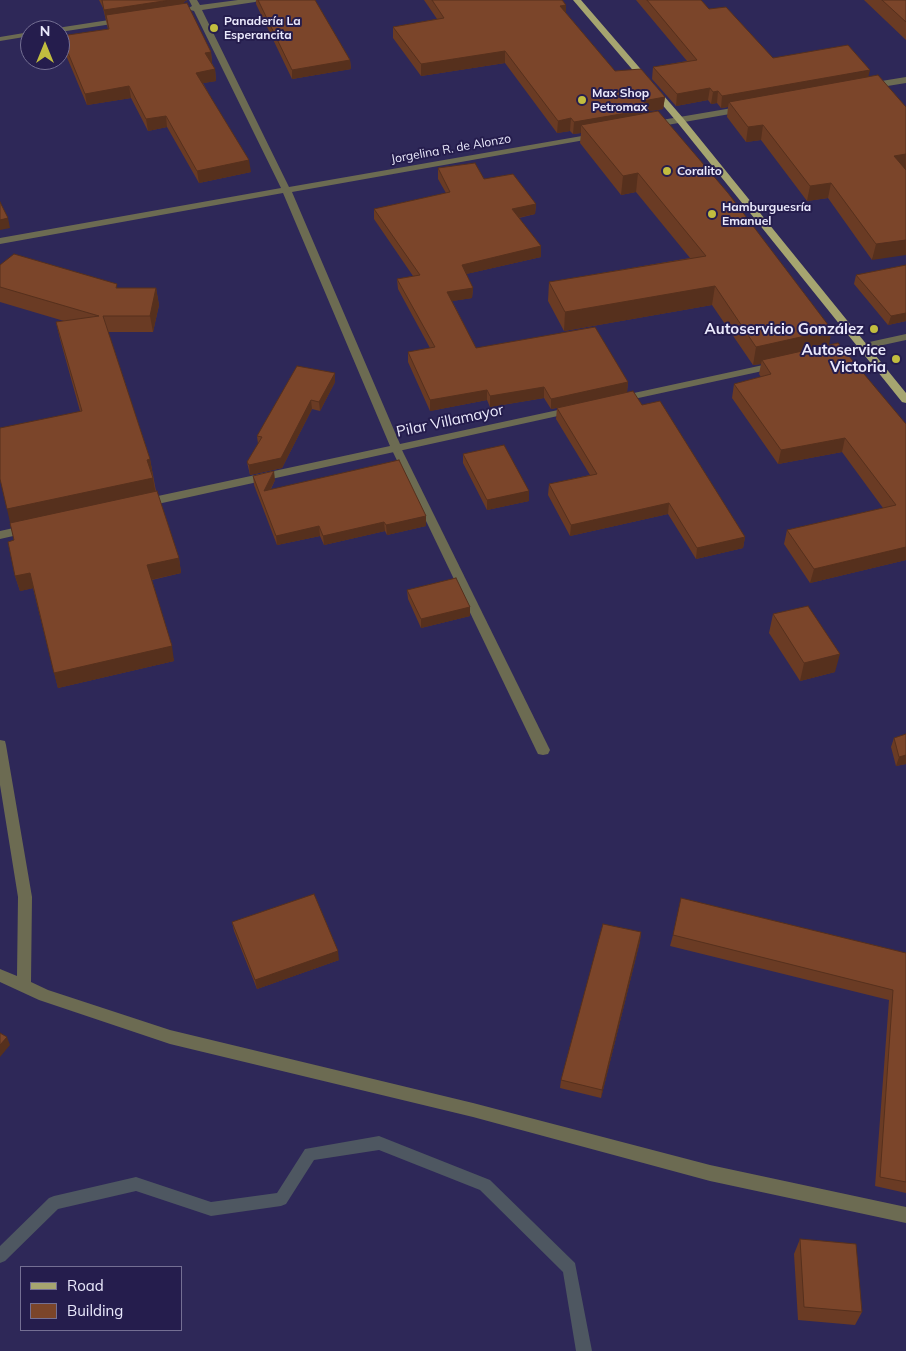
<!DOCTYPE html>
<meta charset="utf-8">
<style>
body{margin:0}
#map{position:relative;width:906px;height:1351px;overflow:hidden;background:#2e2858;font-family:Mulish,sans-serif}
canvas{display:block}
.legend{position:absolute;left:20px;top:1266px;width:162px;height:65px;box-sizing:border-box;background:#251d4d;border:1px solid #746f93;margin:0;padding:6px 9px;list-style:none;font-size:15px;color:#eae9fc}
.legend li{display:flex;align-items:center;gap:10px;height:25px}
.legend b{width:25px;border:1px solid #746f93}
.north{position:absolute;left:20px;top:20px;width:50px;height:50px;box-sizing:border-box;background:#251d4d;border:1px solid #746f93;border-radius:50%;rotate:0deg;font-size:14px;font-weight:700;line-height:20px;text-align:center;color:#eae9fc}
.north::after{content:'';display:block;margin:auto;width:18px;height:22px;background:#c2bd3f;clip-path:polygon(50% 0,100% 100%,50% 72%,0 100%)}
</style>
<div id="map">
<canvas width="906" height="1351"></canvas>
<ul class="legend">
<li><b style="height:6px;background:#a6a570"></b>Road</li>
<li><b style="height:14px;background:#7b452a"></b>Building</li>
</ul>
<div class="north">N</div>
</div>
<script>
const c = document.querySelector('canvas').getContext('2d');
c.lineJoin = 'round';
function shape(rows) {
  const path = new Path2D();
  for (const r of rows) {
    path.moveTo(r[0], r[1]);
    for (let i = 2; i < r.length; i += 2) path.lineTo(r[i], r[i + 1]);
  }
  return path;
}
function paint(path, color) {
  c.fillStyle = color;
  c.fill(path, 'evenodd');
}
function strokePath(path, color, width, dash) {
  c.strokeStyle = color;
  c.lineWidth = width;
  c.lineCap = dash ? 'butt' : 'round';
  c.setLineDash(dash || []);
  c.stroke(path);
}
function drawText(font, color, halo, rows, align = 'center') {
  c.font = font + ' Mulish,sans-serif';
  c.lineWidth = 4;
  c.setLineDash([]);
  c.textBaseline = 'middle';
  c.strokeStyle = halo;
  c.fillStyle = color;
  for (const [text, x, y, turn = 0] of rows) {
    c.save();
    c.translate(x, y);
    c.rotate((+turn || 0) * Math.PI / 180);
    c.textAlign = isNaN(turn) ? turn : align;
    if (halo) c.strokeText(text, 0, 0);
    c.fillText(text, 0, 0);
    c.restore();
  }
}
paint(shape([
 [379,1136,490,1180,575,1263,592,1351,576,1351,563,1272,480,1190,379,1150,314,1160,286,1204,281,1206,211,1216,136,1191,58,1209,5,1261,0,1263,0,1246,49,1198,54,1196,136,1177,211,1202,277,1193,305,1149,379,1136]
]), '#4e5761');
paint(shape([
 [396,444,401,448,550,750,548,754,543,755,538,754,536,750,391,448,396,444]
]), '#6c6b52');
paint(shape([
 [189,0,197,0,200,5,238,0,259,0,255,2,202,10,289,187,599,133,599,137,596,138,292,192,400,444,572,407,576,408,576,412,144,507,140,506,138,503,140,500,144,499,390,446,283,193,0,244,0,238,281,188,194,11,187,9,192,6,189,0],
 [122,18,125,18,125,22,60,32,60,30,53,30,57,28,122,18],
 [30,32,30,36,0,41,0,37,30,32],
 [906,77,906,83,869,89,865,86,869,83,906,77],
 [744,106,747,107,747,111,650,128,646,125,650,122,744,106],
 [906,334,906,340,828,357,823,354,828,351,906,334],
 [777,362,781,363,781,367,620,402,615,399,620,396,777,362],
 [27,525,31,526,33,529,31,532,0,539,0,531,27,525],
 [0,740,5,741,6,745,32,897,31,982,48,990,170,1030,473,1103,710,1165,906,1207,906,1223,710,1181,473,1117,170,1044,39,1000,0,982,0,969,17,976,18,897,0,785,0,740]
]), '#6c6b52');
paint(shape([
 [573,0,581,0,683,118,906,393,906,403,902,402,677,122,573,0]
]), '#a6a570');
paint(shape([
 [99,0,187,0,184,2,184,3,211,52,212,63,215,69,216,81,203,83,251,172,199,183,167,127,148,131,131,98,87,105,63,48,61,36,108,29,103,8],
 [256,0,315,0,350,60,351,69,292,79,256,4],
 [424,0,563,0,566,13,615,71,665,97,663,109,650,111,650,113,829,345,906,424,906,560,810,583,784,544,787,530,883,508,842,452,778,464,732,398,734,384,761,377,759,374,761,364,753,365,712,305,564,331,548,301,549,282,690,258,636,192,621,195,580,143,581,133,573,134,570,131,557,133,505,63,421,76,393,38,393,27,437,19],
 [636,0,701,0,709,9,773,58,868,77,906,107,906,169,905,169,872,260,828,198,807,201,761,140,746,142,727,117,728,107,721,108,717,103,711,104,708,100,676,106,652,79,653,67,687,61],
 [864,0,906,0,906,40],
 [438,168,484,179,536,204,535,214,519,218,541,246,541,257,466,274,473,288,472,298,452,301,476,348,628,382,627,392,642,405,745,537,743,548,696,559,668,514,570,536,548,495,549,484,590,475,556,419,557,408,551,409,544,398,490,407,487,400,430,411,408,362,408,352,430,348,398,289,397,279,413,276,374,219,374,209,446,193,438,179],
 [0,265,117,284,117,288,156,288,159,305,153,332,108,332,150,459,156,491,179,558,181,573,152,580,174,661,58,688,33,588,20,591,15,576,14,540,10,523,80,411,60,339,56,322,64,321,0,302],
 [906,265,906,321,888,325,854,284,856,275],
 [335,382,320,411,312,409,282,468,250,475,247,462,258,444,257,436],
 [463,454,529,501,487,510,463,463],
 [253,476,275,480,271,489,426,526,387,535,385,531,324,545,320,536,277,545,254,485],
 [407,590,470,607,470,616,421,628,408,599],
 [773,614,835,672,800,681,769,633],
 [906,734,906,764,896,766,891,747,894,738],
 [232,922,339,960,257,989,234,931],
 [641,932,640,941,601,1098,560,1088,561,1080],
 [673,935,906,953,906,1193,875,1186,889,1000,670,946],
 [800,1239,862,1312,855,1325,798,1320,794,1254]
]), '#6a3b24');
paint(shape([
 [170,0,187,0,184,2,184,6,106,19,104,10],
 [566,5,566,17,560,6],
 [505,51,505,63,421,76,421,64],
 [211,52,212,63,207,64,205,53],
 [350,60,351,69,292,79,292,70],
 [215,69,216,81,198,84,196,73],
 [870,70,867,82,729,102,728,107,721,108,722,96],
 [129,86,131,98,87,105,85,94],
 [710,88,708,100,676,106,677,94],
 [718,91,717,103,711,104,713,92],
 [665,97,663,109,650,111,649,121,581,125,581,133,573,134,574,122,643,101],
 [166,116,167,127,148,131,146,119],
 [571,118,570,131,557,133,558,121],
 [763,125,761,140,746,142,748,127],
 [906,154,906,169,891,171,894,156],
 [249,160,251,172,199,183,197,171],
 [638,173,636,192,621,195,623,176],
 [831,183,828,198,807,201,810,186],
 [536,204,535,214,512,219,512,209],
 [8,218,10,228,0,230,0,220],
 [906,240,906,255,872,260,876,244],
 [541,246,541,257,462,275,462,265],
 [715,286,712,305,564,331,565,312],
 [156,288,159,305,153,332,150,316],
 [473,288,472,298,447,302,447,292],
 [906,313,906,321,888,325,891,316],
 [832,330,828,349,762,360,761,364,753,365,756,347],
 [335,373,335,382,320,411,319,402],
 [628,382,627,393,551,409,551,399],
 [544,387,544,398,490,407,490,396],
 [487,390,487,400,430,411,430,400],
 [311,400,312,409,282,468,250,475,249,465],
 [845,438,842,452,778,464,781,450],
 [150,459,153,476,147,460],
 [274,471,275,480,265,500,264,491],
 [153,478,156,495,11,527,7,509],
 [529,491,529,501,487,510,487,500],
 [669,503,668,514,570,536,571,525],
 [426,516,426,526,387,535,386,525],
 [384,522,385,531,324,545,323,536],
 [319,526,320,536,277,545,276,536],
 [745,537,743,548,696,559,697,548],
 [906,547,906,560,810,583,814,569],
 [179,558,181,573,150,580,147,565],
 [30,573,34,588,20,591,15,576],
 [470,607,470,616,421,628,421,619],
 [172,646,174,661,58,688,54,673],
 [840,654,835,672,800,681,804,663],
 [906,755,906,764,896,766,899,757],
 [641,932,640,941,601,1098,602,1090],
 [338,951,339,960,257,989,255,980],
 [7,1037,10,1045,0,1057,0,1045]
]), '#56301d');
const building = shape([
 [102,0,170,0,104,10,102,0],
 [258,0,315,0,350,60,292,70,258,0],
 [432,0,562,0,566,5,560,6,615,71,641,69,665,97,643,101,650,109,574,122,571,118,558,121,505,51,421,64,393,27,444,18,432,0],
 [647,0,701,0,709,9,726,7,773,58,848,45,870,70,722,96,718,91,713,92,710,88,677,94,653,67,697,60,647,0],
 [882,0,906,0,906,22,882,0],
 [187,3,211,52,205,53,215,69,196,73,249,160,197,171,166,116,146,119,129,86,85,94,61,36,109,29,106,15,187,3],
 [878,75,906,107,906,154,894,156,906,170,906,240,876,244,831,183,810,186,763,125,748,127,729,102,878,75],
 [658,111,728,193,832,330,756,347,715,286,565,312,549,282,706,256,638,173,623,176,581,125,658,111],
 [475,163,484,179,513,174,536,204,512,209,541,246,462,265,473,288,447,292,476,348,595,327,628,382,551,399,544,387,490,396,487,390,430,400,408,352,435,347,397,279,420,275,374,209,450,192,438,168,475,163],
 [0,202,8,218,0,220,0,202],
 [14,254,117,284,116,288,156,288,150,316,103,316,150,459,147,460,153,478,7,509,0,479,0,428,82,411,56,322,99,316,0,287,0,265,14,254],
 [906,265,906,313,891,316,856,275,906,265],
 [838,343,906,424,906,547,814,569,787,530,896,505,845,438,781,450,734,384,771,374,762,360,838,343],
 [297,366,335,373,319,402,311,400,281,458,249,465,247,462,262,437,257,436,297,366],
 [633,391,642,405,660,401,745,537,697,548,669,503,571,525,549,484,597,474,557,408,633,391],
 [504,445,529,491,487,500,463,454,504,445],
 [399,460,426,516,386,525,384,522,323,536,319,526,276,536,253,476,274,471,264,491,399,460],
 [157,491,179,558,147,565,172,646,54,673,30,573,15,576,8,542,14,540,10,523,157,491],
 [456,578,470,607,421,619,407,590,456,578],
 [808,606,840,654,804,663,773,614,808,606],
 [906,734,906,755,899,757,894,738,906,734],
 [314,894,338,951,255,980,232,922,314,894],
 [681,898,906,953,906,1182,880,1177,893,990,673,935,681,898],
 [603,924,641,932,602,1090,561,1080,603,924],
 [0,1033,7,1037,0,1045,0,1033],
 [800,1239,856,1244,862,1312,804,1307,800,1239]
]);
paint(building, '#7b452a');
strokePath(building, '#56301d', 1);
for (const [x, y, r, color] of [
 [214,28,5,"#c2bd3f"],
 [582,100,5,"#c2bd3f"],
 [667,171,5,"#c2bd3f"],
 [712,214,5,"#c2bd3f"],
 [874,329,5,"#c2bd3f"],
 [896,359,5,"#c2bd3f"]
]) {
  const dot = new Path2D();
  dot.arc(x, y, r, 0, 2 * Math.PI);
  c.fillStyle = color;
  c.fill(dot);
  strokePath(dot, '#251d4d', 2);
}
drawText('bold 12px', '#eae9fc', '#251d4d', [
 ["Panadería La",224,21],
 ["Esperancita",224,35],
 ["Max Shop",592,93],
 ["Petromax",592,107],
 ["Coralito",677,171],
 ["Hamburguesría",722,207],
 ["Emanuel",722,221]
], 'left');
drawText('12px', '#eae9fc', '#251d4d', [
 ["Jorgelina R. de Alonzo",451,149,-10]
]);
drawText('bold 15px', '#eae9fc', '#251d4d', [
 ["Autoservicio González",864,329],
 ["Autoservice",886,350],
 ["Victoria",886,367]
], 'right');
drawText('15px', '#eae9fc', '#251d4d', [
 ["Pilar Villamayor",450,421,-12]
]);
</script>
